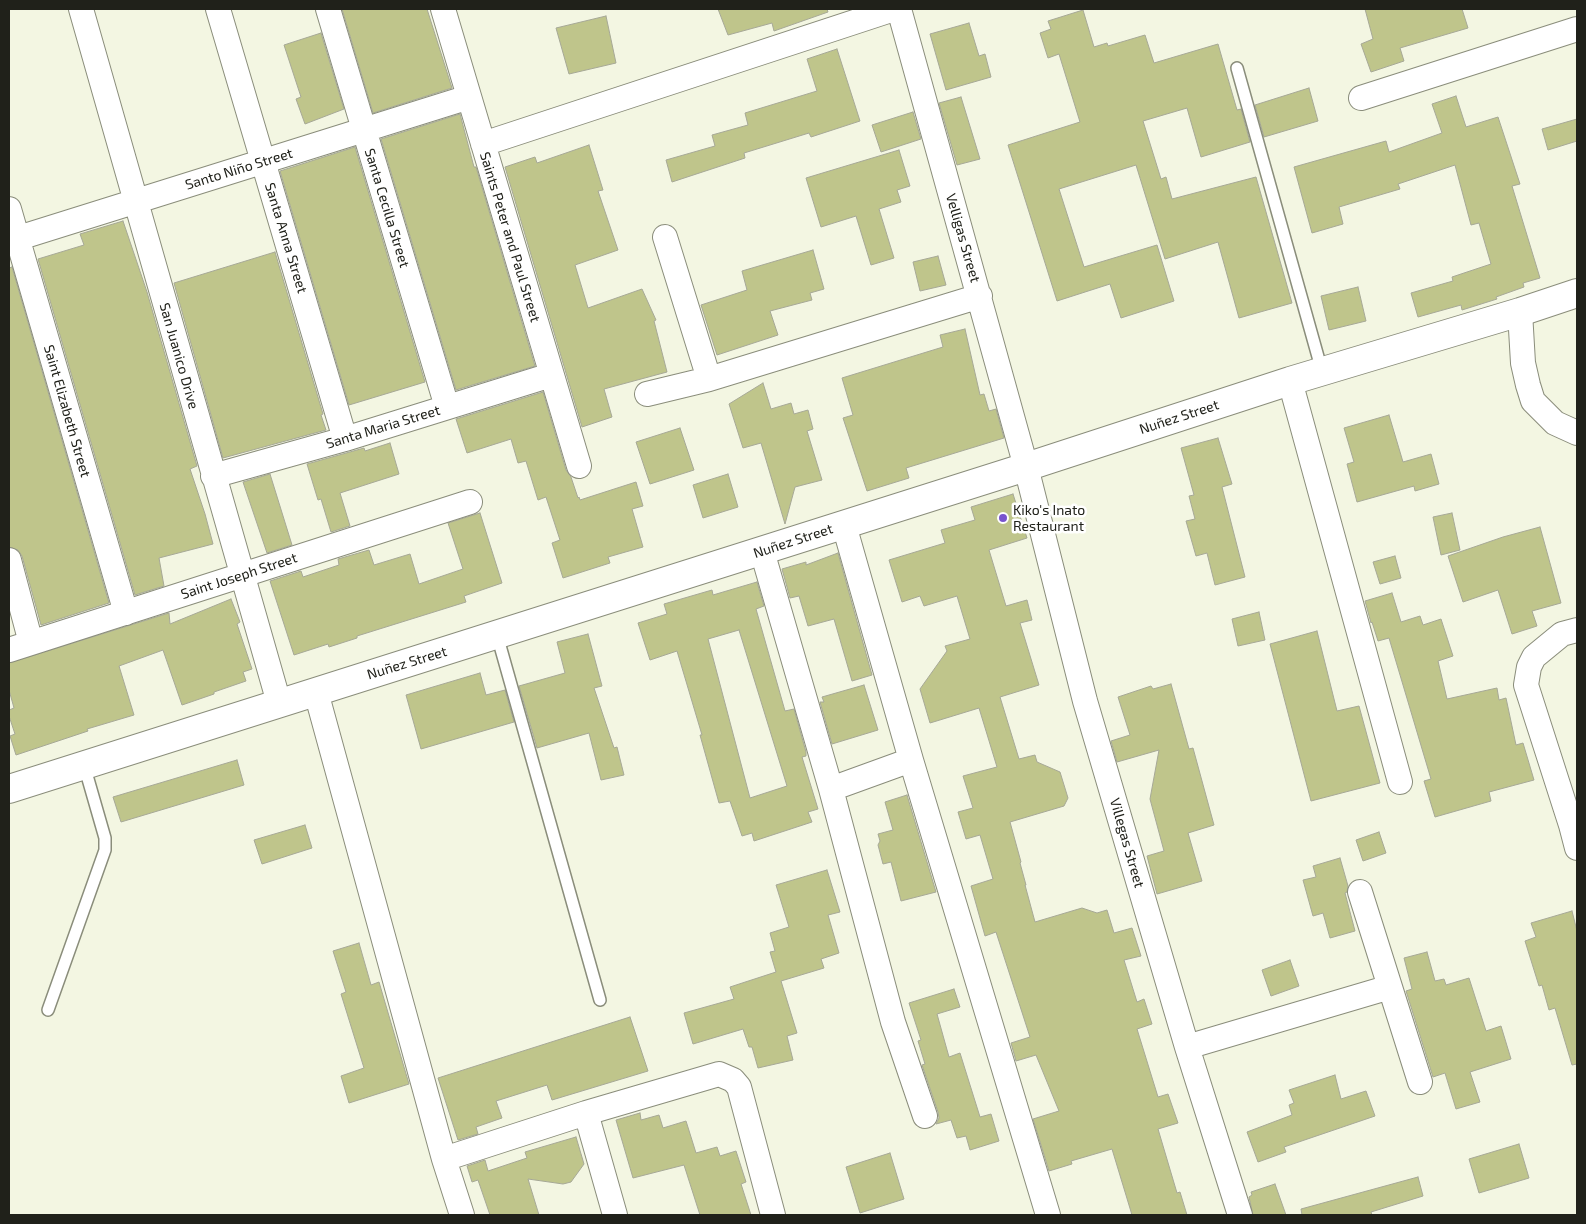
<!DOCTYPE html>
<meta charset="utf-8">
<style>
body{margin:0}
#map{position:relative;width:1586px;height:1224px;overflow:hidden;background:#f3f6e2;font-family:"Exo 2",sans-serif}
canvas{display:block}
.frame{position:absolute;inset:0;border:10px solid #20211a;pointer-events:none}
</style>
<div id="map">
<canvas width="1586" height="1224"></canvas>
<div class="frame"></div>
</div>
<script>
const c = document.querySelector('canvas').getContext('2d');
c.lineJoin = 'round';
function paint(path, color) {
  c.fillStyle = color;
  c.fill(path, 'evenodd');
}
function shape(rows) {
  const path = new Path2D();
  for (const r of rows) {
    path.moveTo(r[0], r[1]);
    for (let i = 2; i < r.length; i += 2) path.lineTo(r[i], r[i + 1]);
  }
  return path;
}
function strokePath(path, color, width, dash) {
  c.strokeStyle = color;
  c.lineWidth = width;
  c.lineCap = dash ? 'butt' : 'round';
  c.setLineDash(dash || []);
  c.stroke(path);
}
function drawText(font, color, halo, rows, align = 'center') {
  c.font = font + ' "Exo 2",sans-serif';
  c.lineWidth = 5;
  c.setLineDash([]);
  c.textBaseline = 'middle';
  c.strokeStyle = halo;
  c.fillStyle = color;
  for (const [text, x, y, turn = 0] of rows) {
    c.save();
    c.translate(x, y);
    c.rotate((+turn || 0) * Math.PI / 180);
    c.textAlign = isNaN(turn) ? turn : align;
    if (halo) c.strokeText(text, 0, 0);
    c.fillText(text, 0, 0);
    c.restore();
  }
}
const building = shape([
 [342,9,427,9,452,88,373,113,342,9],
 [718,9,827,9,828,12,774,31,772,23,728,35,718,9],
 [1365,9,1462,9,1468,28,1400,48,1404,61,1371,72,1361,44,1373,39,1365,9],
 [1083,10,1094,47,1107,43,1108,46,1145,35,1154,63,1218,44,1237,110,1241,109,1250,142,1201,157,1187,108,1143,121,1161,179,1166,177,1172,199,1256,177,1292,303,1239,318,1218,242,1165,259,1136,165,1059,189,1084,267,1157,245,1174,301,1121,318,1110,284,1057,301,1008,145,1080,122,1059,54,1048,58,1040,33,1051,29,1048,21,1083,10],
 [606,16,616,63,569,74,556,28,606,16],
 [969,23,979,56,985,54,991,77,946,90,930,34,969,23],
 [321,33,344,109,305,124,296,99,301,97,284,45,321,33],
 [837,49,860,121,811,137,809,133,744,153,745,158,672,182,666,160,715,146,712,135,748,125,745,113,817,91,807,59,837,49],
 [1309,88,1318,121,1264,137,1255,105,1309,88],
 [1456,96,1466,127,1498,117,1520,184,1512,186,1540,278,1523,283,1524,287,1496,297,1497,299,1462,310,1461,305,1418,317,1411,293,1453,281,1452,277,1491,264,1479,223,1471,225,1455,165,1398,184,1400,189,1339,207,1343,224,1312,233,1294,167,1386,141,1389,152,1442,133,1432,104,1456,96],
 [961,97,980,159,957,165,939,103,961,97],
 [913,112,921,139,881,152,872,125,913,112],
 [460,114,474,167,476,167,535,366,456,390,381,139,460,114],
 [1577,119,1577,141,1548,150,1542,129,1577,119],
 [589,145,603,190,598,191,618,250,575,265,588,308,642,289,656,320,654,321,667,372,604,389,612,417,582,427,505,167,535,157,537,163,589,145],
 [355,147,425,382,349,405,280,171,355,147],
 [899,150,910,186,897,190,901,202,879,209,894,258,871,265,856,216,821,227,806,178,899,150],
 [123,221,147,292,197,466,190,469,205,514,213,544,159,558,164,586,135,595,38,259,84,245,80,234,123,221],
 [813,250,824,289,810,293,812,300,770,311,778,335,717,355,701,305,747,290,742,271,813,250],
 [275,252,323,414,321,415,326,430,223,458,174,283,275,252],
 [938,256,946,285,920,291,913,262,938,256],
 [12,267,109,603,41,625,22,556,18,550,9,547,9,268,12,267],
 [1358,287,1366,321,1329,330,1321,296,1358,287],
 [965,329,980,395,984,394,989,411,996,409,1004,438,906,468,909,478,867,491,843,418,853,415,842,378,943,347,940,335,965,329],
 [763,383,771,409,791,403,794,414,808,410,813,429,807,431,822,480,795,487,785,524,761,443,743,448,729,404,763,383],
 [543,392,566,470,571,477,578,498,579,497,580,500,636,482,643,506,632,509,643,547,608,557,610,563,563,578,552,543,560,540,546,497,538,500,526,461,518,463,511,439,467,453,456,419,543,392],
 [1389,415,1403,462,1431,454,1439,484,1415,491,1414,486,1357,502,1347,464,1354,462,1344,428,1389,415],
 [680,428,694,470,650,484,636,442,680,428],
 [1218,438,1232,484,1222,487,1245,577,1215,585,1207,553,1196,556,1186,521,1195,519,1189,496,1194,495,1181,448,1218,438],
 [390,443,399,474,340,493,350,526,331,532,321,499,318,500,307,464,364,448,365,451,390,443],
 [270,474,292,545,267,553,243,482,270,474],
 [728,474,738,507,703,518,693,485,728,474],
 [1013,494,1027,538,989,550,1006,606,1027,600,1032,620,1020,623,1039,685,1000,697,1019,759,1035,755,1037,762,1060,772,1068,798,1064,806,1010,822,1021,862,1020,863,1026,885,1025,885,1035,922,1082,908,1097,913,1107,910,1114,933,1132,928,1141,956,1124,960,1137,1002,1144,999,1152,1024,1137,1029,1158,1097,1168,1094,1178,1123,1158,1129,1177,1193,1180,1192,1187,1215,1132,1215,1112,1149,1071,1161,1072,1164,1049,1171,1033,1119,1059,1111,1036,1055,1016,1061,1011,1043,1030,1037,996,932,985,936,971,886,993,879,980,835,966,839,958,812,973,808,963,776,997,767,979,708,930,723,920,689,947,651,945,646,970,639,957,596,924,606,920,596,902,602,889,560,945,543,941,530,975,520,971,507,1013,494],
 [480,513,502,583,464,596,466,602,357,636,357,638,329,647,328,644,294,655,270,581,301,571,303,577,339,565,338,559,369,550,374,565,410,554,419,584,463,569,448,523,480,513],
 [1452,513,1460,550,1441,555,1433,517,1452,513],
 [1540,527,1561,603,1532,611,1537,626,1512,634,1498,590,1463,602,1448,556,1503,537,1540,527],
 [838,553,872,675,852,681,834,619,808,626,799,596,790,598,782,569,806,562,806,565,838,553],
 [1395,556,1401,578,1380,584,1373,562,1395,556],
 [757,582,764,606,756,609,785,711,794,709,806,752,806,756,802,757,818,809,808,812,812,822,754,841,752,833,742,836,730,801,719,803,700,735,702,735,677,651,650,660,638,623,667,614,664,604,712,590,713,595,757,582],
 [739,630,787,786,750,798,708,639,739,630],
 [1392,593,1401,622,1420,616,1423,625,1441,619,1453,656,1438,661,1447,699,1497,688,1499,700,1506,698,1516,745,1523,743,1534,780,1489,792,1491,801,1435,817,1424,781,1431,779,1389,638,1378,641,1372,622,1371,623,1365,601,1392,593],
 [231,599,240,622,237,624,252,669,243,672,246,681,214,692,214,694,182,705,163,650,119,666,134,715,87,729,88,731,16,755,10,736,15,734,9,716,9,710,14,708,9,690,9,663,169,613,170,624,231,599],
 [1259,612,1265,640,1238,646,1232,619,1259,612],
 [1317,631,1337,711,1359,706,1380,783,1311,801,1270,644,1317,631],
 [588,634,602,686,594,688,614,748,617,747,624,775,601,780,589,733,537,748,519,686,565,673,557,642,588,634],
 [480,673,486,695,505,690,514,722,421,749,406,695,480,673],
 [1171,684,1189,749,1193,748,1214,825,1188,833,1202,881,1157,894,1147,856,1164,851,1150,799,1159,750,1117,762,1111,741,1130,735,1118,697,1151,686,1153,689,1171,684],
 [864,685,878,730,832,744,820,702,824,702,822,697,864,685],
 [237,760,244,785,121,822,113,797,237,760],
 [907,795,936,892,901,901,891,862,883,864,878,845,880,841,878,834,893,830,885,802,907,795],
 [305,825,312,848,262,864,254,840,305,825],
 [1379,832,1386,853,1363,861,1356,840,1379,832],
 [1340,858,1348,886,1347,892,1345,893,1355,931,1330,938,1323,913,1313,916,1303,880,1316,877,1313,866,1340,858],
 [827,870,840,912,828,915,839,953,821,959,824,968,781,981,797,1033,787,1036,793,1060,758,1068,752,1047,749,1047,743,1029,693,1044,684,1013,734,999,730,987,776,972,770,952,775,951,770,933,789,927,776,885,827,870],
 [1572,911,1577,931,1577,1064,1572,1065,1555,1008,1549,1010,1542,985,1539,986,1525,941,1536,937,1531,923,1572,911],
 [359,943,371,985,379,982,409,1084,349,1103,341,1076,364,1068,341,994,346,992,333,951,359,943],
 [1427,952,1435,981,1444,979,1446,985,1469,978,1486,1031,1501,1026,1511,1059,1470,1072,1480,1102,1456,1109,1445,1073,1433,1077,1406,991,1412,989,1404,958,1427,952],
 [1290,960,1299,986,1271,996,1262,970,1290,960],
 [954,989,960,1007,937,1014,949,1057,960,1053,980,1117,991,1114,999,1141,970,1150,966,1136,957,1138,951,1120,936,1124,939,1118,938,1112,922,1065,925,1064,918,1041,921,1040,909,1003,954,989],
 [630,1017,648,1071,552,1100,547,1085,496,1101,502,1118,476,1127,478,1134,458,1140,438,1078,630,1017],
 [1335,1075,1341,1099,1366,1091,1375,1116,1284,1147,1286,1152,1258,1162,1247,1132,1292,1115,1289,1105,1294,1103,1289,1090,1335,1075],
 [640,1113,641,1120,659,1115,663,1128,686,1121,696,1153,717,1147,720,1156,736,1151,746,1182,741,1184,751,1215,700,1215,684,1165,633,1178,616,1120,640,1113],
 [576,1137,584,1164,571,1182,563,1184,528,1179,539,1215,490,1215,478,1180,472,1182,467,1166,485,1160,488,1171,527,1158,525,1152,576,1137],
 [1519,1144,1529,1178,1479,1193,1469,1159,1519,1144],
 [890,1153,904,1199,860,1213,846,1167,890,1153],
 [1418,1177,1423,1196,1371,1212,1372,1215,1302,1215,1301,1209,1418,1177],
 [1275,1184,1286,1215,1253,1215,1249,1197,1252,1195,1251,1192,1275,1184]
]);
paint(building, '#bfc58b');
strokePath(building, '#a6a896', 1);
const lane = shape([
 [1237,68,1322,371],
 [497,635,600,1000],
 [48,1010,105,850,105,838,84,765]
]);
const street = shape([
 [81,9,279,703],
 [218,9,345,439],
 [328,9,447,407],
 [443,9,579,466],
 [899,9,1026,467,1085,701,1187,1047,1240,1215],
 [1361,98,1577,29],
 [483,144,894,9],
 [9,209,126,613],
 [665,237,709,379],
 [9,241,469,97],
 [1520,312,1523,363,1528,385,1533,401,1555,423,1577,433],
 [1290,381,1400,782],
 [647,394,709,379,980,296],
 [213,476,345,439,551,375],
 [844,525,911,760,1048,1215],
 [762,551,831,789,893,1022,925,1116],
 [9,560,31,643],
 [1577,630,1562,634,1534,657,1529,667,1526,685,1571,825,1577,823],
 [9,650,470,502],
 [316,692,444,1159,462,1215],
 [831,789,911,760],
 [1571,825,1577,848],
 [1360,892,1390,987],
 [1187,1047,1390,987,1420,1082],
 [586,1113,615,1215],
 [444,1159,586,1113,719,1074,733,1080,739,1087,773,1215]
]);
const secondary = shape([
 [9,789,1026,467,1290,381,1520,312,1577,293]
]);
strokePath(lane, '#8a8d7b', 14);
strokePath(street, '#8a8d7b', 26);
strokePath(secondary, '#8a8d7b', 30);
strokePath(lane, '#fff', 11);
strokePath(street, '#fff', 24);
strokePath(secondary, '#fff', 28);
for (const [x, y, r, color] of [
 [1003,518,5,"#7854ce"]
]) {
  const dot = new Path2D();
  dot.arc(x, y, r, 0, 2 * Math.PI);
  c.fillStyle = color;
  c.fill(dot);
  strokePath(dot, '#fff', 2);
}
drawText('14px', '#20211a', '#fff', [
 ["Santo Niño Street",239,169,-17],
 ["Santa Cecilla Street",387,208,73],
 ["Saints Peter and Paul Street",510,237,73],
 ["Santa Anna Street",286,238,73],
 ["Velligas Street",963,238,74],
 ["San Juanico Drive",179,356,74],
 ["Saint Elizabeth Street",67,411,74],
 ["Nuñez Street",1179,417,-18],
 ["Santa Maria Street",383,427,-17],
 ["Nuñez Street",793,541,-18],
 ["Saint Joseph Street",239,576,-18],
 ["Nuñez Street",407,663,-17],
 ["Villegas Street",1127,843,74]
]);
drawText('14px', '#20211a', '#fff', [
 ["Kiko's Inato",1013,510],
 ["Restaurant",1013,526]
], 'left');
</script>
